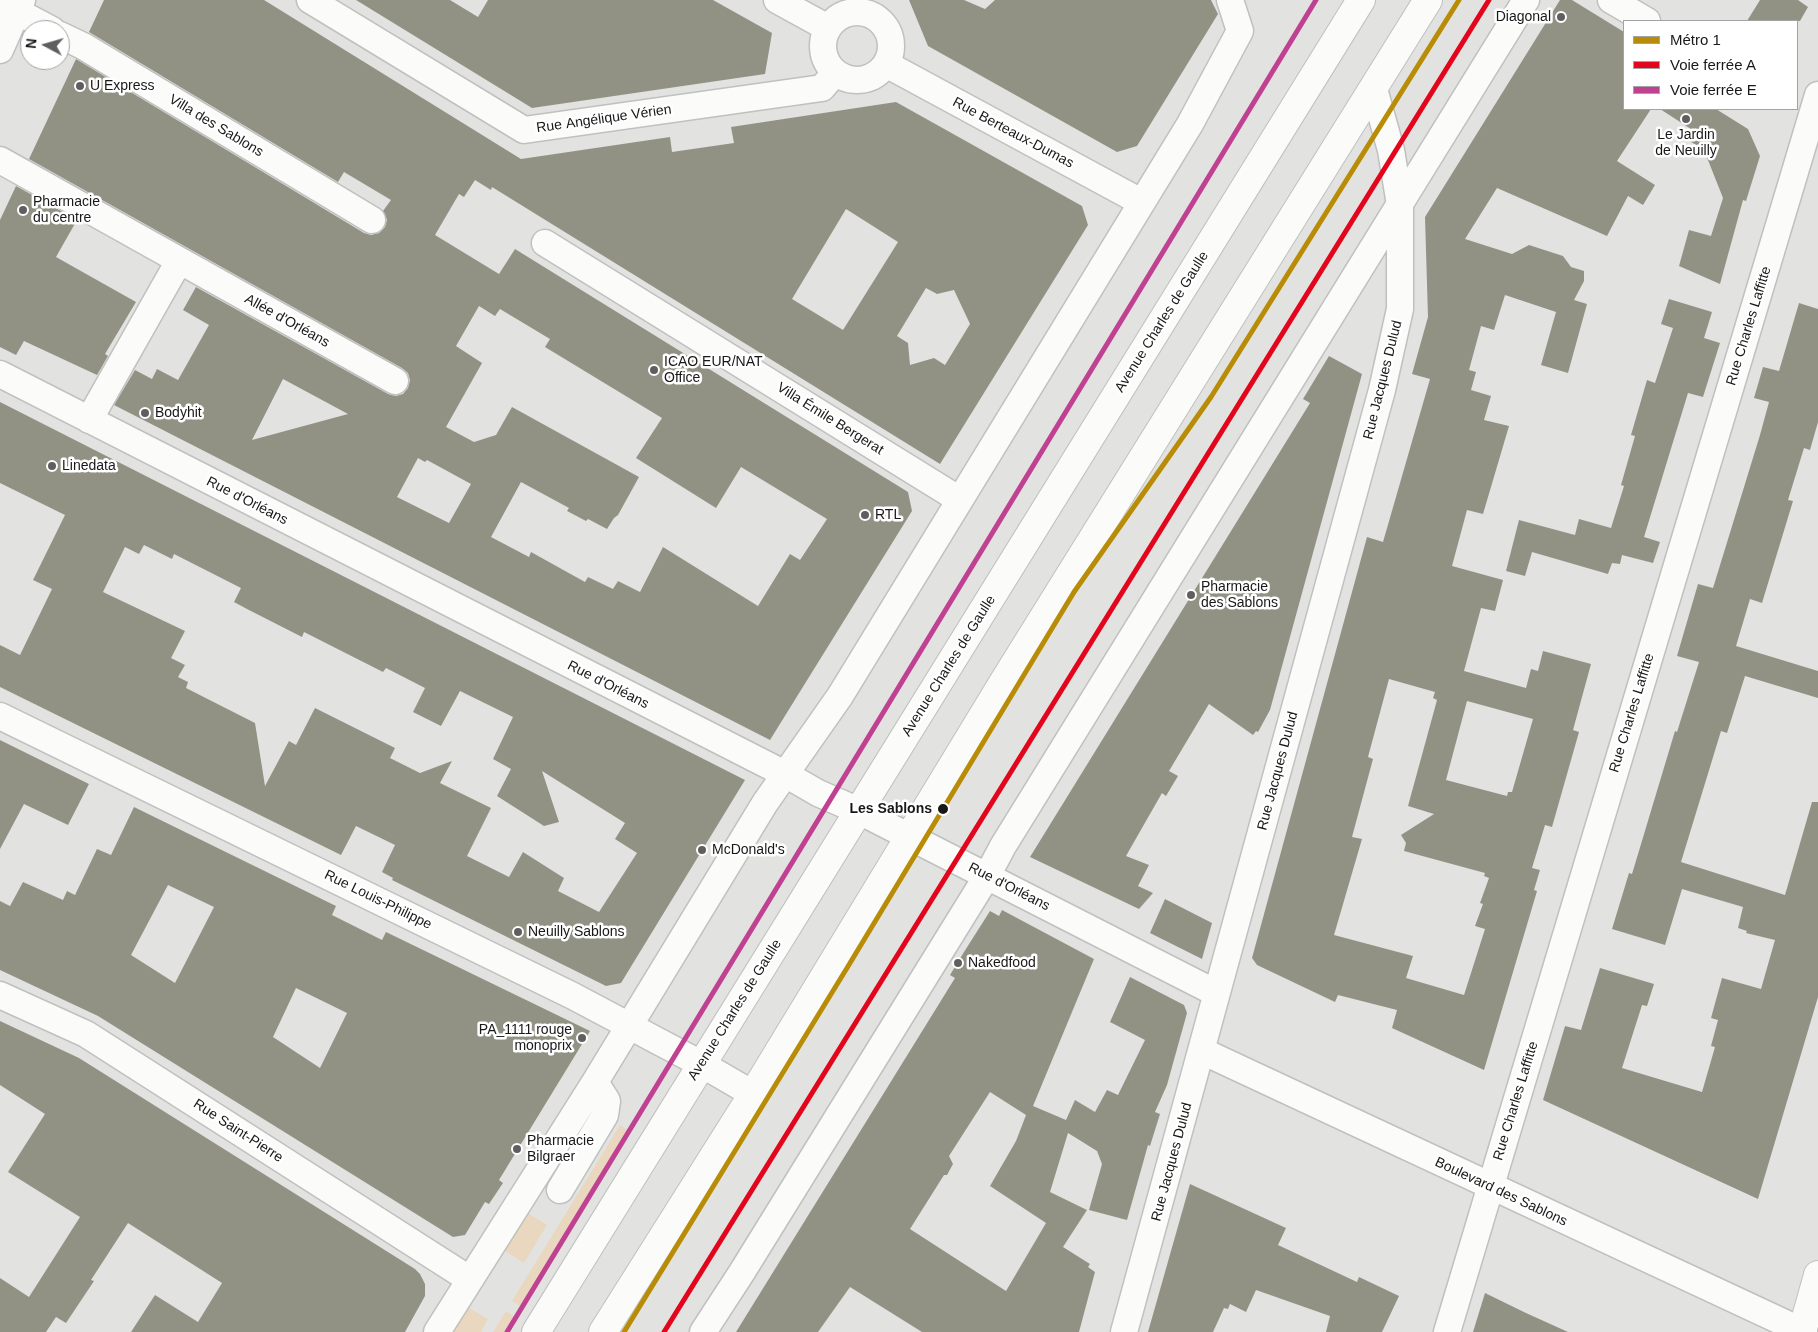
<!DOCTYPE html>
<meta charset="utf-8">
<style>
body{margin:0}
#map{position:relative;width:1818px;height:1332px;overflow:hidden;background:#e2e3e1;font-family:Helvetica,sans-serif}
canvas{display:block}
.legend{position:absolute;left:1623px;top:20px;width:175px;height:90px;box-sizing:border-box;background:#fff;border:1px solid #a2a3a2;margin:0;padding:6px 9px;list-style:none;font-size:15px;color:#171817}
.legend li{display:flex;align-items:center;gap:10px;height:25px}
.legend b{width:25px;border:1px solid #a2a3a2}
.north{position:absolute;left:20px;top:20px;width:50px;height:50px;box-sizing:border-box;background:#fff;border:1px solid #a2a3a2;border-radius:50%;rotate:276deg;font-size:14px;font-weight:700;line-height:20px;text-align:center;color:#171817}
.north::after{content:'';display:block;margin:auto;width:18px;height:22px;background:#5e5f5e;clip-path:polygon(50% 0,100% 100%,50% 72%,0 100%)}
</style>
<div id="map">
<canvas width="1818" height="1332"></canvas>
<ul class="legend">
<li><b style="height:6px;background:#b98c07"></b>Métro 1</li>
<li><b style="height:6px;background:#e3051c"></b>Voie ferrée A</li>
<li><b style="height:6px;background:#c04191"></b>Voie ferrée E</li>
</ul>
<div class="north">N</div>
</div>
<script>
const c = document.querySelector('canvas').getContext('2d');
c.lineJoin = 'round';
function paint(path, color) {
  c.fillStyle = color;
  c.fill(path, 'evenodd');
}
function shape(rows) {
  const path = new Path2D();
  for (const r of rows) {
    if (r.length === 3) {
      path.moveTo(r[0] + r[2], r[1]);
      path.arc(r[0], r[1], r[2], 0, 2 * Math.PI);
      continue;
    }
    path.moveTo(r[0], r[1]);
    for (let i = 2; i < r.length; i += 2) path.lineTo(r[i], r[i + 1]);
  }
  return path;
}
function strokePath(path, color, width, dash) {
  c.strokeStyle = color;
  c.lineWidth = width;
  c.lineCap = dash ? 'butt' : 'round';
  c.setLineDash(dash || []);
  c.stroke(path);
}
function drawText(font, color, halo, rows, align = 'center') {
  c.font = font + ' Helvetica,sans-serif';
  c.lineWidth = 5;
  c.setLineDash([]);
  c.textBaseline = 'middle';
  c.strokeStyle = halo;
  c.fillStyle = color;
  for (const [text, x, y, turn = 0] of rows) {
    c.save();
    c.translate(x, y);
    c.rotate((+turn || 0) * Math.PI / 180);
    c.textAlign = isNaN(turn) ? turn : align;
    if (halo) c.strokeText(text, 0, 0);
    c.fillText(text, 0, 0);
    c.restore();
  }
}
paint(shape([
 [620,1125,631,1132,524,1308,512,1301],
 [523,1210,547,1225,524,1263,500,1248],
 [464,1305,488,1319,481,1332,448,1332],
 [506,1311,517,1318,508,1332,493,1332]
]), '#e9d7c0');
paint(shape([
 [104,0,264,0,521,159,670,137,672,152,734,143,731,127,896,102,1082,206,1088,225,940,464,492,187,491,190,475,180,464,197,459,194,435,235,499,274,515,249,908,492,912,511,770,740,114,405,135,370,152,379,157,369,178,380,209,325,183,310,196,287,388,394,396,396,403,394,408,388,410,380,408,373,402,368,29,159,76,59,364,233,371,235,379,233,385,227,387,220,383,211,391,200,344,172,338,182,89,32],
 [846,209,898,242,843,330,792,299],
 [926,288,937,294,954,290,970,324,945,365,934,358,910,365,908,343,897,336],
 [479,306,495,316,500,309,550,339,545,347,662,418,636,458,716,508,741,467,827,519,800,560,790,554,758,606,663,547,640,592,618,581,613,589,588,577,585,582,531,552,529,557,491,537,521,482,569,508,567,511,586,521,588,519,607,529,614,518,618,515,639,477,512,407,496,435,474,442,446,427,482,363,456,346],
 [283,379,348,414,252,440],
 [418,458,425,462,427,460,471,484,449,523,397,497],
 [356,0,450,0,478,17,488,0,713,0,772,33,765,74,532,108],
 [909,0,964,0,985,9,995,0,1211,0,1218,14,1137,146,1117,152,928,46],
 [1560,0,1572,0,1624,32,1624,109,1651,109,1617,161,1655,185,1643,205,1628,196,1607,236,1497,188,1465,239,1512,254,1529,245,1563,256,1571,267,1584,271,1584,281,1574,300,1587,304,1568,373,1541,365,1556,312,1505,295,1494,330,1481,326,1469,370,1476,372,1471,390,1491,396,1484,420,1509,426,1483,514,1467,510,1452,566,1503,580,1495,611,1481,608,1464,671,1526,688,1531,669,1538,671,1543,651,1591,664,1573,730,1579,732,1552,827,1545,825,1532,868,1540,870,1534,890,1537,891,1484,1070,1392,1028,1397,1010,1338,995,1335,1002,1257,965,1252,958,1367,537,1383,542,1430,379,1412,374,1428,317,1425,217],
 [1389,679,1435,692,1433,698,1437,700,1408,806,1434,814,1401,835,1406,843,1404,851,1485,873,1484,876,1489,878,1480,903,1483,904,1475,926,1485,929,1464,995,1406,978,1413,956,1334,935,1362,839,1352,837,1373,759,1368,757],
 [1467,701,1533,719,1512,792,1508,792,1507,796,1446,780],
 [1760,0,1798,0,1808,7,1800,21,1747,21],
 [1660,109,1716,109,1748,129,1760,156,1746,201,1743,200,1720,284,1679,266,1689,230,1711,236,1723,198,1704,150,1685,138,1691,129],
 [16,186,77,220,56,257,136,302,105,354,108,356,97,375,24,341,16,355,0,347,0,220],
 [1669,299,1712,312,1704,338,1720,343,1703,397,1688,393,1644,537,1660,542,1653,563,1622,555,1620,564,1612,563,1608,574,1532,552,1525,576,1506,571,1519,520,1575,535,1579,519,1611,528,1624,486,1621,485,1635,436,1631,435,1647,380,1655,383,1673,328,1661,324],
 [1799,303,1818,309,1818,422,1810,450,1804,448,1788,500,1793,501,1762,603,1750,599,1736,646,1818,671,1818,698,1745,676,1727,733,1721,731,1681,862,1785,895,1812,802,1818,802,1818,997,1758,1199,1543,1100,1565,1026,1581,1030,1600,968,1654,984,1647,1006,1642,1005,1622,1068,1702,1092,1715,1047,1711,1046,1718,1020,1711,1018,1722,978,1761,989,1775,940,1746,933,1747,931,1738,928,1743,907,1682,889,1665,945,1612,929,1629,873,1632,874,1675,731,1677,732,1699,662,1677,656,1698,584,1713,588,1760,435,1769,402,1754,398,1763,367,1779,371],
 [1329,356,1362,374,1270,710,1258,732,1256,731,1253,735,1209,704,1169,771,1178,776,1166,796,1162,793,1126,856,1149,865,1138,886,1153,893,1139,909,1030,857,1310,403,1303,399],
 [0,402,745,780,621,983,606,986,392,880,393,878,382,872,395,845,356,826,341,855,0,687,0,645,20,655,52,589,33,580,65,515,0,483],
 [144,545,172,559,174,554,241,588,234,602,247,609,302,637,304,632,383,672,386,668,425,688,413,712,441,726,460,691,513,717,493,759,511,769,497,796,544,826,559,822,542,771,625,823,615,839,637,853,599,912,558,891,564,878,523,852,509,877,467,856,491,808,440,783,452,761,420,773,390,758,395,748,315,708,296,745,289,741,265,786,255,723,186,688,188,682,178,677,185,665,171,658,185,631,103,592,125,547,139,554],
 [0,740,89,784,68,825,24,804,0,849],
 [134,807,336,906,332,915,382,940,386,932,590,1031,499,1180,503,1183,489,1204,485,1202,465,1235,453,1237,98,1016,0,970,0,901,10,906,23,882,63,900,67,891,75,895,97,849,111,855],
 [168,885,214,907,175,983,131,955],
 [296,988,347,1013,320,1068,273,1037],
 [1165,899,1212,923,1202,959,1150,933],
 [1002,910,1094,959,1033,1106,1066,1120,1075,1100,1095,1112,1107,1090,1118,1095,1145,1040,1110,1022,1130,977,1184,1005,1187,1013,1167,1085,1155,1112,1160,1114,1150,1146,1148,1145,1127,1220,1089,1210,1102,1164,1097,1151,1068,1133,1050,1192,1087,1210,1063,1247,1090,1264,1088,1267,1095,1272,1079,1332,922,1332,850,1287,818,1332,736,1332,955,978,950,975,964,952,990,911,999,916],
 [990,1092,1026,1115,1016,1141,990,1186,1046,1223,1006,1291,910,1229,944,1175,947,1175,953,1164,949,1156],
 [0,1021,79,1058,415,1269,420,1274,425,1284,425,1296,405,1332,131,1332,155,1295,198,1322,222,1283,128,1223,91,1280,94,1281,66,1323,56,1317,46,1332,0,1332,0,1278,29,1297,80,1217,8,1172,45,1114,0,1085],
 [1190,1184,1286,1228,1278,1245,1357,1282,1359,1277,1399,1296,1382,1332,1326,1332,1330,1316,1256,1290,1246,1312,1230,1304,1228,1309,1224,1308,1213,1332,1148,1332],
 [1485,1293,1526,1313,1568,1332,1473,1332]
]), '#929284');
const minor = shape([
 [310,0,524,130,822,88,835,73],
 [777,0,828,28],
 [1611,0,1647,21],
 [0,6,18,12,52,30],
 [857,46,34],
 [60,35,83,46,372,220],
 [0,50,22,0],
 [886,64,1141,202],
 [0,160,395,381],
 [545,243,960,500],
 [0,374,785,774,818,793,859,811,1216,993],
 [89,420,179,261],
 [0,716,573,996,703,1065,753,1094],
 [0,995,86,1034,469,1279],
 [1202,1051,1804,1332],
 [560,1190,605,1115,607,1101,595,1082],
 [437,1332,595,1082,765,803,840,696,1190,124,1240,31,1230,0],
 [703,1332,742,1272,987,876,1003,846,1526,0],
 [1124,1332,1382,390,1400,309,1400,205,1391,150,1374,89],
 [1447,1332,1818,95]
]);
const major = shape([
 [536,1332,1361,0],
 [603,1332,753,1094,1004,681,1428,0],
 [1802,1332,1818,1275]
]);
strokePath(minor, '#bfc1bf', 29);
strokePath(major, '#bfc1bf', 30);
strokePath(minor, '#fbfbfa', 26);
strokePath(major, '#fbfbfa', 28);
strokePath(shape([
 [664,1332,1489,0]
]), '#e3051c', 5);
strokePath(shape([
 [507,1332,1316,0]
]), '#c04191', 5);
strokePath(shape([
 [624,1332,847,968,1074,592,1211,397,1459,0]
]), '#b98c07', 5);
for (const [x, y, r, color] of [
 [1561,17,5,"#5e5f5e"],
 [80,86,5,"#5e5f5e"],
 [1686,119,5,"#5e5f5e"],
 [23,210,5,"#5e5f5e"],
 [654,370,5,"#5e5f5e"],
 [145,413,5,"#5e5f5e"],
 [52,466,5,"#5e5f5e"],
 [865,515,5,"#5e5f5e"],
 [1191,595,5,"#5e5f5e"],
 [943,809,6,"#171817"],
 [702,850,5,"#5e5f5e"],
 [518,932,5,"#5e5f5e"],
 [958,963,5,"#5e5f5e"],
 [582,1038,5,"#5e5f5e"],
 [517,1149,5,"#5e5f5e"]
]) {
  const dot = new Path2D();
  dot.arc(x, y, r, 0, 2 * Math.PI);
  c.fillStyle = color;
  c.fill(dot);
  strokePath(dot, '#fff', 2);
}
drawText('14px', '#171817', '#fff', [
 ["Diagonal",1551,17,"right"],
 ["U Express",90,86],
 ["Le Jardin",1686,135,"center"],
 ["de Neuilly",1686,151,"center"],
 ["Pharmacie",33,202],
 ["du centre",33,218],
 ["ICAO EUR/NAT",664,362],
 ["Office",664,378],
 ["Bodyhit",155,413],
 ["Linedata",62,466],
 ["RTL",875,515],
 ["Pharmacie",1201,587],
 ["des Sablons",1201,603],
 ["McDonald's",712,850],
 ["Neuilly Sablons",528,932],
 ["Nakedfood",968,963],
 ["PA_1111 rouge",572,1030,"right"],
 ["monoprix",572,1046,"right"],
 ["Pharmacie",527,1141],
 ["Bilgraer",527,1157]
], 'left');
drawText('14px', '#171817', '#fff', [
 ["Rue Angélique Vérien",604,119,-8],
 ["Villa des Sablons",216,126,31],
 ["Rue Berteaux-Dumas",1013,133,28],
 ["Allée d'Orléans",287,321,29],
 ["Avenue Charles de Gaulle",1162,322,-58],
 ["Rue Charles Laffitte",1749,326,-73],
 ["Rue Jacques Dulud",1383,380,-76],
 ["Villa Émile Bergerat",830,419,32],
 ["Rue d'Orléans",247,501,27],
 ["Avenue Charles de Gaulle",949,666,-58],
 ["Rue d'Orléans",608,685,27],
 ["Rue Charles Laffitte",1632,713,-73],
 ["Rue Jacques Dulud",1278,771,-75],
 ["Rue d'Orléans",1009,887,27],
 ["Rue Louis-Philippe",378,900,26],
 ["Avenue Charles de Gaulle",735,1010,-58],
 ["Rue Charles Laffitte",1516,1101,-73],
 ["Rue Saint-Pierre",238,1131,33],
 ["Rue Jacques Dulud",1172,1162,-75],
 ["Boulevard des Sablons",1501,1192,25]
]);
drawText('bold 14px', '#171817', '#fff', [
 ["Les Sablons",932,809]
], 'right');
</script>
